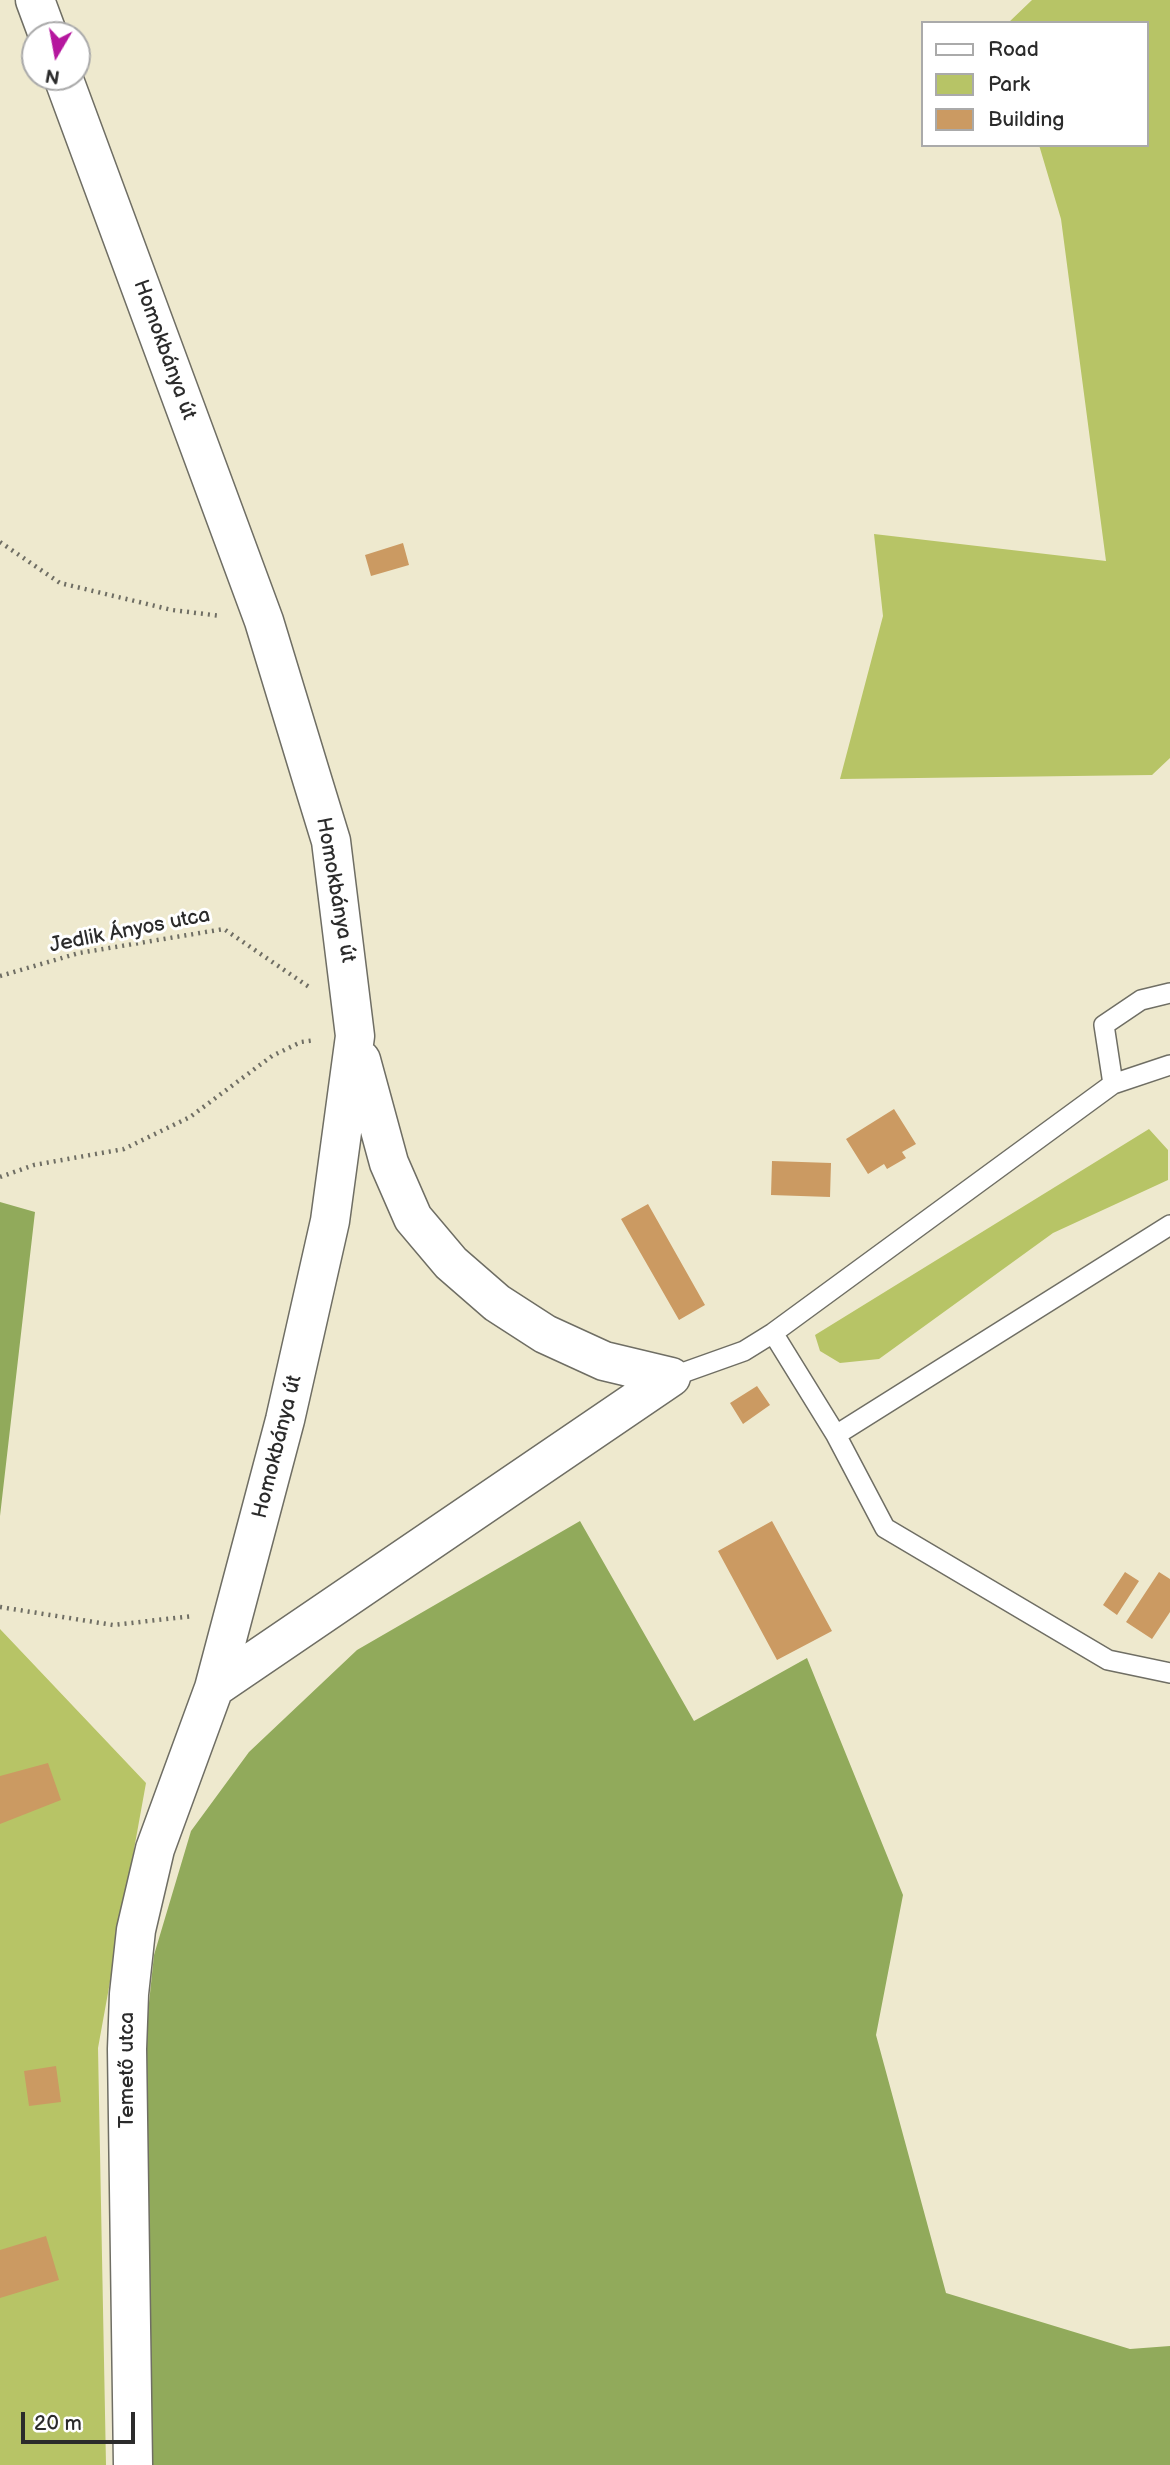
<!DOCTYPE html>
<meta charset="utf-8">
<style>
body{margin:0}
#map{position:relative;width:1170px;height:2465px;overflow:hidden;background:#eee9ce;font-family:"Balsamiq Sans",sans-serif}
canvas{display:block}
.legend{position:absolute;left:921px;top:21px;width:228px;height:126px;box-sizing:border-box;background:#fff;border:2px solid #aaa;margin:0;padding:9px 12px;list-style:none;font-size:21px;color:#2b2b2b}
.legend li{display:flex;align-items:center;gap:14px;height:35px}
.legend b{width:35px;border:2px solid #aaa}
.north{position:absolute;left:21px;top:21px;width:70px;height:70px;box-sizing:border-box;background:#fff;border:2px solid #aaa;border-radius:50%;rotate:190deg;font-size:19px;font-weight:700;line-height:28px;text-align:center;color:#2b2b2b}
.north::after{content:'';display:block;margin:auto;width:24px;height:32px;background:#b5179e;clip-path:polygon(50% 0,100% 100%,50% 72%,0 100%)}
.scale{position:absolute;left:21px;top:2412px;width:114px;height:32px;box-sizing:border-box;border:4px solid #2b2b2b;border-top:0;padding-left:9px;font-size:21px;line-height:24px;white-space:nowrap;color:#2b2b2b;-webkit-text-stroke:5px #fff;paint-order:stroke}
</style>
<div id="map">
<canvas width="1170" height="2465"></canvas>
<ul class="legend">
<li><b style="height:9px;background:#fff"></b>Road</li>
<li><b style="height:19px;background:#b7c466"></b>Park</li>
<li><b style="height:19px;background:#cb9a62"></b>Building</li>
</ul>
<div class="north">N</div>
<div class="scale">20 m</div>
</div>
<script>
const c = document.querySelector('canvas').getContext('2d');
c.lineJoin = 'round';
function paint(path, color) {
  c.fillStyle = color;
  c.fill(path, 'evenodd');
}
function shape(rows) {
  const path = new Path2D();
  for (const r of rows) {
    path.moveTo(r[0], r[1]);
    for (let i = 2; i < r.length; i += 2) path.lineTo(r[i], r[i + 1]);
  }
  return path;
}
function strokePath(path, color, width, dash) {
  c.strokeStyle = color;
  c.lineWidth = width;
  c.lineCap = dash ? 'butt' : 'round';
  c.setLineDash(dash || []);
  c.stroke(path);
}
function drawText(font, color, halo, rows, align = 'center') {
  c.font = font + ' "Balsamiq Sans",sans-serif';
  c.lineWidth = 6;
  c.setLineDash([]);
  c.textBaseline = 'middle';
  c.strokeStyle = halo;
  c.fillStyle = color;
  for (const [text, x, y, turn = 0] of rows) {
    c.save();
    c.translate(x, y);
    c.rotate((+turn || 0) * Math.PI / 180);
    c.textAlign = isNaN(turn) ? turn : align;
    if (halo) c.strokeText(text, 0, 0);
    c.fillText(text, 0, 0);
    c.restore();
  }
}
paint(shape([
 [1032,0,1170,0,1170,758,1152,775,840,779,883,616,874,534,1106,561,1061,219,1039,145,1147,145,1147,23,1008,23],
 [1149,1129,1168,1150,1168,1180,1053,1233,879,1359,840,1363,820,1351,815,1335],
 [0,1629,146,1783,98,2048,106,2465,0,2465]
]), '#b7c466');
paint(shape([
 [0,1202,35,1212,0,1516],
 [580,1521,694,1721,807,1658,903,1895,876,2035,946,2293,1130,2349,1170,2346,1170,2465,150,2465,142,2070,154,1955,191,1831,249,1752,357,1650]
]), '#91aa5b');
paint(shape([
 [403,543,409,565,371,576,365,555],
 [894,1109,916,1144,902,1152,906,1158,887,1169,884,1164,868,1174,846,1139],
 [772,1161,831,1163,830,1197,771,1195],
 [648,1204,705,1305,679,1320,621,1219],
 [757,1386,770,1405,743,1424,730,1403],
 [772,1521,832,1631,777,1660,718,1551],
 [1125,1572,1139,1581,1117,1615,1103,1605],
 [1159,1572,1170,1579,1170,1612,1152,1639,1126,1622],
 [48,1763,61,1800,0,1824,0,1776],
 [56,2066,61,2102,29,2106,24,2071],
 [46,2236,59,2280,0,2298,0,2250]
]), '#cb9a62');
const service = shape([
 [1113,1084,1104,1025,1141,1000,1170,993],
 [773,1333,836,1435,885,1528,1108,1660,1170,1673],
 [671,1377,744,1351,773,1333,1113,1084,1170,1065],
 [836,1435,1170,1225]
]);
const minor = shape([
 [35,0,48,35],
 [63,77,264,621,312,779,331,841,355,1036,330,1221,285,1420,214,1688,155,1849,136,1930,129,1994,127,2049,133,2465],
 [361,1060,389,1163,413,1218,451,1263,497,1303,545,1334,604,1361,671,1377],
 [214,1688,671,1377]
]);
strokePath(service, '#6f6e64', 22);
strokePath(minor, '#6f6e64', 41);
strokePath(shape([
 [0,542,60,583,172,610,221,616],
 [0,976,79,953,224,929,312,989],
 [0,1177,34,1165,124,1149,190,1117,272,1056,301,1042,315,1040],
 [0,1607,113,1625,193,1616]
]), '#6f6e64', 4.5, [2, 5]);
strokePath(service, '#fff', 19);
strokePath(minor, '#fff', 38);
drawText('21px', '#2b2b2b', '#fff', [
 ["Homokbánya út",164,350,70],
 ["Homokbánya út",335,890,80],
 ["Jedlik Ányos utca",130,931,-11],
 ["Homokbánya út",278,1447,-76],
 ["Temető utca",128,2070,-90]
]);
</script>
